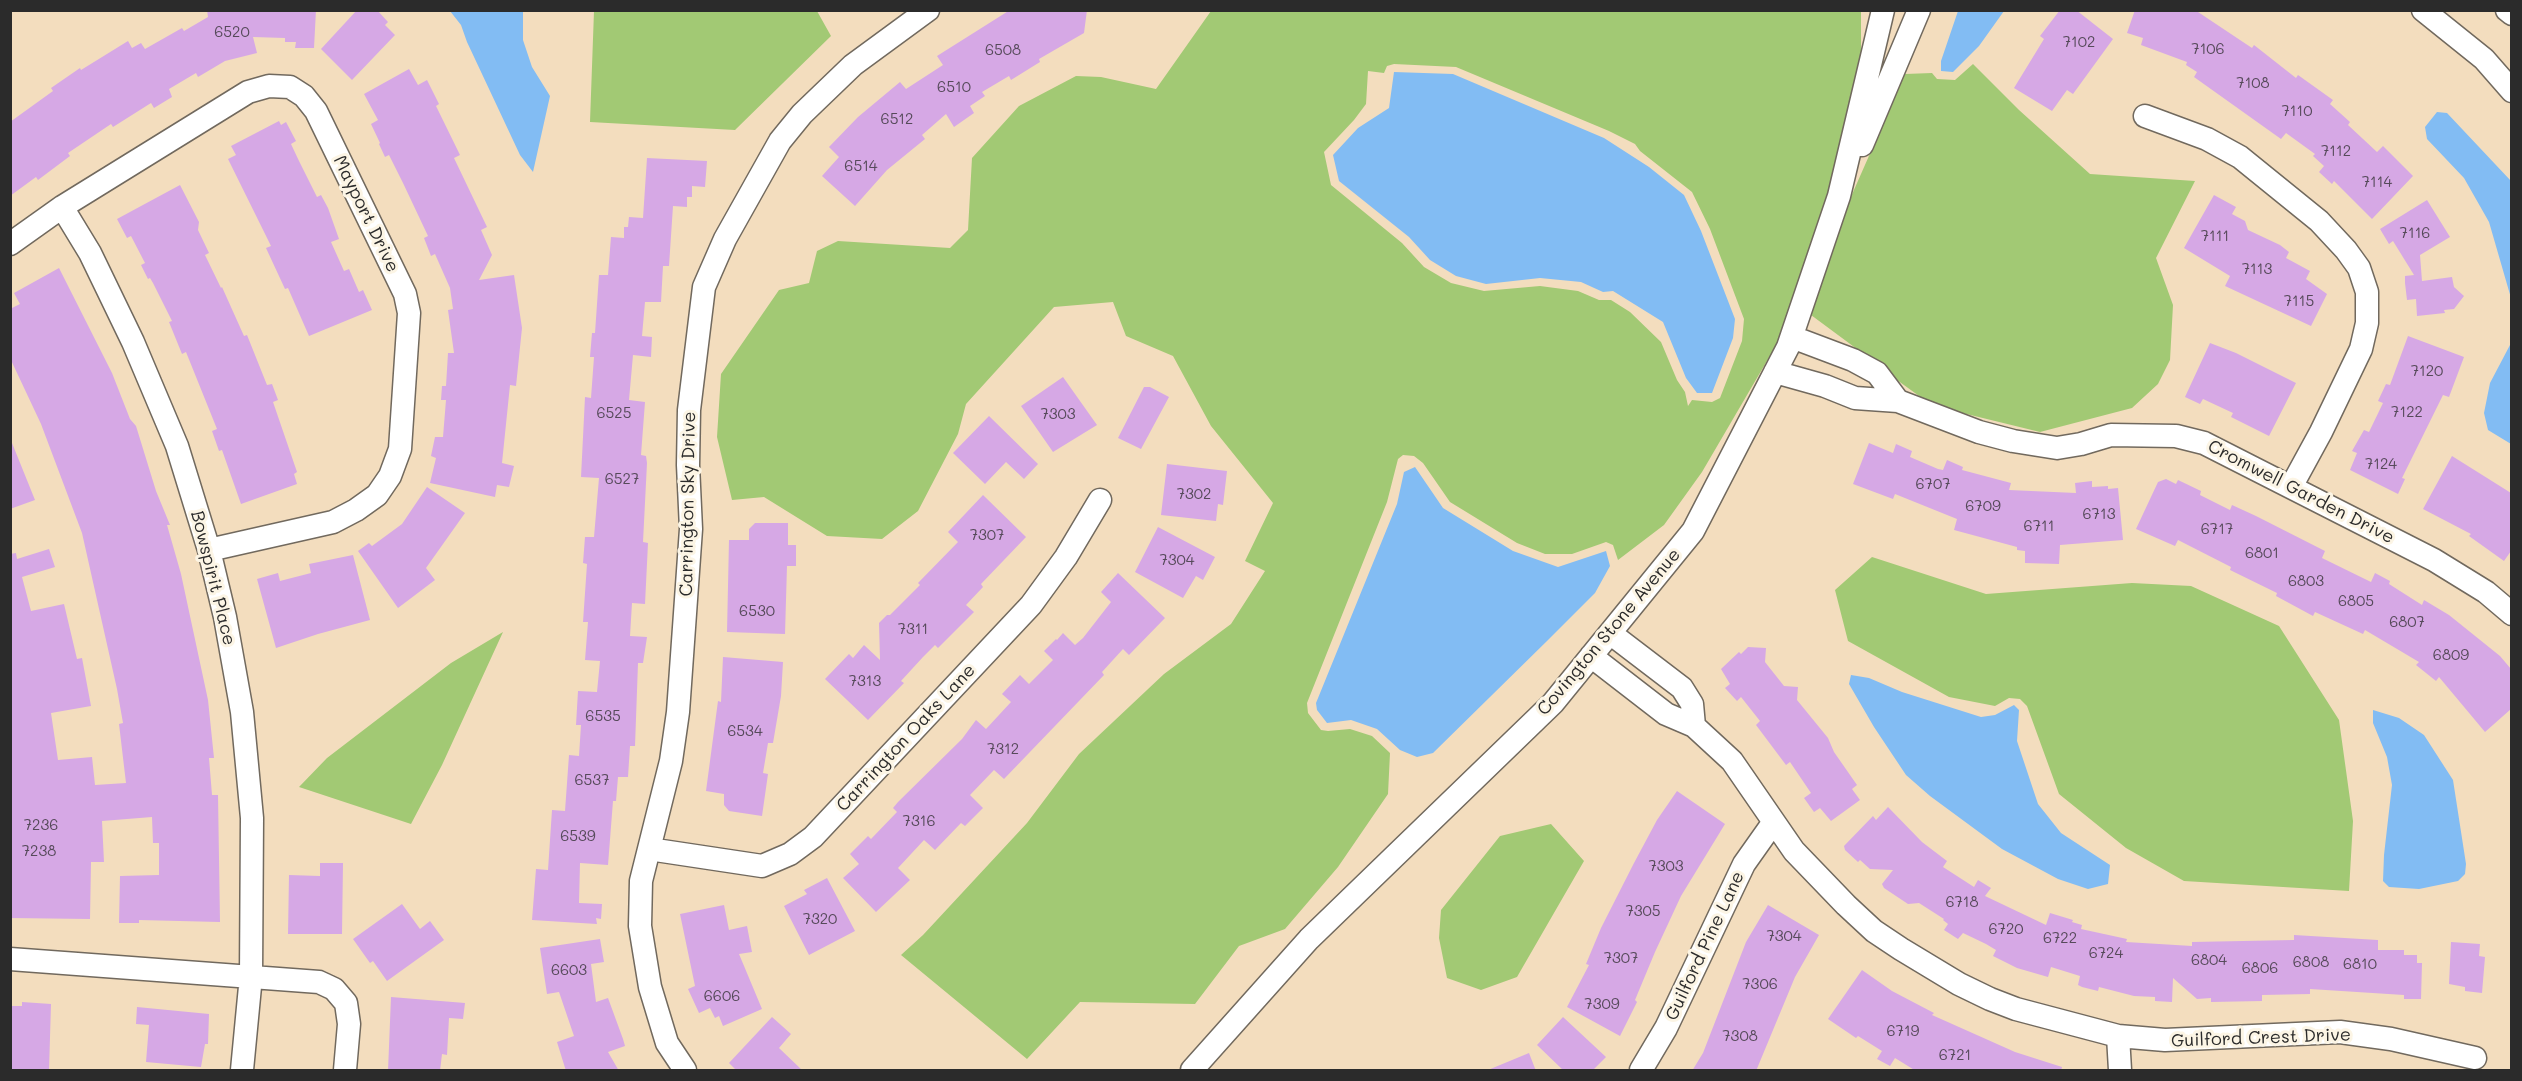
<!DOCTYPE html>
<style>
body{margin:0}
#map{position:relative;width:2522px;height:1081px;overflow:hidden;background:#f3ddbe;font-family:Mali,sans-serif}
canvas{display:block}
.frame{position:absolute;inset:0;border:12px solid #2b2b2b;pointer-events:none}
</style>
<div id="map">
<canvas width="2522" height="1081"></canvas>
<div class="frame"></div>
</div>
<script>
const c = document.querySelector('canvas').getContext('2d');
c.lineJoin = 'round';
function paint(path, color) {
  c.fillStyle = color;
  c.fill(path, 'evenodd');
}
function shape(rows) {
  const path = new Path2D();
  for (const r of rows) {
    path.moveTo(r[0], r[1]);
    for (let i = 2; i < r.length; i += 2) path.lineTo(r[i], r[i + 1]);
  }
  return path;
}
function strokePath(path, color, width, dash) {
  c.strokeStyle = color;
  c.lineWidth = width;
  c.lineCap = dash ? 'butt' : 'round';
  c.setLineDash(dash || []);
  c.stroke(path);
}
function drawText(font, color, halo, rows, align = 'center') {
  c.font = font + ' Mali,sans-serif';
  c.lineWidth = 6;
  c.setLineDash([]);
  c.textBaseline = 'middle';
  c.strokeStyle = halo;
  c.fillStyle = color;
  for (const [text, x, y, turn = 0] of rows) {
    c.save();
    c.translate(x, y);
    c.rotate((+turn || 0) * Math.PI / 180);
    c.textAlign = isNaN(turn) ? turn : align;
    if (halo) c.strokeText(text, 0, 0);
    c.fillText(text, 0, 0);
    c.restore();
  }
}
paint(shape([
 [594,11,817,11,831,36,735,130,590,122],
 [1211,11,1861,11,1861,57,1829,193,1778,342,1702,472,1664,525,1618,560,1613,545,1606,542,1572,554,1545,554,1517,543,1450,502,1423,463,1414,456,1403,455,1398,459,1387,502,1307,703,1308,713,1321,730,1328,731,1350,729,1372,736,1390,753,1388,794,1338,867,1285,929,1239,946,1195,1004,1080,1002,1027,1059,901,955,923,935,1027,823,1079,754,1164,674,1231,624,1265,571,1245,561,1273,503,1211,426,1173,356,1126,336,1113,302,1054,307,966,404,958,434,918,511,882,539,827,536,764,497,732,500,717,437,721,374,779,290,809,283,817,251,838,241,950,248,968,230,972,158,1019,106,1076,76,1101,77,1156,89],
 [1394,64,1456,67,1609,131,1635,144,1640,151,1692,192,1710,229,1744,319,1742,341,1720,398,1712,402,1692,400,1688,406,1685,392,1677,380,1661,342,1630,312,1611,300,1599,300,1578,291,1540,286,1484,291,1451,283,1424,267,1402,243,1331,185,1324,152,1354,120,1366,104,1368,71,1384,73,1387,66],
 [1973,64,2019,110,2090,174,2195,181,2156,258,2173,305,2170,360,2158,384,2132,408,2040,432,1946,409,1926,401,1897,380,1882,365,1865,355,1811,315,1850,199,1905,74,1932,73,1937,79,1955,80],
 [1872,557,1986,594,2132,583,2191,586,2279,626,2339,720,2353,821,2349,891,2184,881,2126,848,2059,794,2027,706,2020,699,2009,698,1995,706,1949,697,1848,641,1835,590],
 [503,632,442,765,411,824,299,787,327,758,451,663],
 [1551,824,1584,861,1517,977,1481,990,1447,978,1439,938,1441,910,1500,836]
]), '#a2c974');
paint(shape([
 [450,11,523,11,523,40,532,67,550,96,533,172,520,155,467,42,461,25],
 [1958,11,2004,11,1979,46,1953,72,1941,71,1941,61],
 [1394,72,1453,74,1604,138,1649,167,1684,195,1701,231,1735,319,1733,338,1712,393,1697,393,1686,378,1663,322,1613,291,1603,292,1581,282,1540,278,1486,284,1456,276,1430,260,1409,237,1339,181,1333,155,1358,128,1389,108],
 [2437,112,2447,113,2511,181,2511,298,2489,222,2464,178,2427,139,2425,127],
 [2511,305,2511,444,2488,430,2484,413,2490,383,2510,345],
 [1415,467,1443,508,1513,551,1558,567,1606,551,1610,566,1595,593,1547,641,1433,753,1417,757,1400,750,1377,729,1351,720,1327,723,1317,710,1316,703,1397,504,1404,472],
 [1851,675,1869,678,1902,692,1981,717,1995,715,2014,705,2019,710,2017,741,2038,804,2061,833,2110,865,2108,884,2088,889,2058,879,2002,849,1930,796,1906,775,1874,727,1849,684],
 [2373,710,2399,718,2424,735,2453,780,2466,864,2465,874,2458,881,2419,889,2389,887,2383,881,2384,855,2392,785,2387,757,2373,723]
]), '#82bcf3');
paint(shape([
 [207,10,316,10,314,48,295,48,296,42,285,42,285,38,253,37,257,53,225,61,198,77,196,73,169,89,172,97,154,108,151,103,113,127,111,124,68,153,70,156,38,180,36,177,10,196,10,122,53,91,51,88,80,68,81,70,128,41,132,48,141,43,145,49,182,28,184,31,208,17],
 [357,10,377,10,388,22,385,25,395,35,352,80,321,49],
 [1010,10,1087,10,1084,33,1039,59,1040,62,1011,80,1009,76,982,92,985,96,970,106,974,113,954,127,946,114,922,135,925,139,887,170,855,206,822,176,839,157,829,147,858,117,900,82,906,89,943,65,937,56],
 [2060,10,2076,10,2113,39,2073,94,2067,90,2052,111,2014,88,2044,39,2040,36],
 [2135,10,2195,10,2252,48,2254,45,2296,78,2298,75,2333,100,2330,104,2350,122,2348,125,2377,152,2383,146,2413,176,2372,219,2334,181,2332,184,2319,172,2324,166,2313,156,2315,154,2286,133,2281,139,2194,77,2197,72,2186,65,2187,62,2141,45,2143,38,2127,33],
 [409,69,418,85,427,80,439,104,436,106,460,155,454,158,487,227,481,230,492,255,479,280,514,275,522,328,516,386,510,385,502,463,514,466,509,487,497,485,495,497,430,483,436,458,431,456,435,437,443,437,446,400,441,400,442,386,446,386,448,353,454,353,448,310,453,309,450,288,435,254,431,256,424,238,428,236,403,183,389,155,385,157,379,144,380,143,371,124,378,120,364,94],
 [279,121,281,125,286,122,296,141,291,144,299,161,317,197,321,195,328,208,339,239,331,242,344,271,349,269,359,292,363,290,372,310,309,336,288,288,285,289,266,248,271,246,228,159,236,155,231,146],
 [647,158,707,161,705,187,692,186,692,197,687,197,687,207,673,206,669,266,663,266,661,302,645,302,642,336,652,337,651,357,633,355,629,400,645,402,641,455,646,456,647,463,643,542,648,543,645,604,632,603,630,636,647,637,643,663,638,663,635,746,630,746,628,777,618,777,616,801,613,801,608,865,580,863,579,903,602,904,601,919,596,918,597,924,532,920,536,869,548,870,552,810,565,811,569,755,579,756,581,725,576,725,578,691,597,692,600,661,585,660,588,622,583,622,587,564,583,563,585,537,594,537,599,478,581,477,585,397,591,398,594,357,590,357,592,333,595,333,599,275,608,275,611,237,624,238,624,227,628,227,629,217,643,218],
 [180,185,199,222,198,230,209,253,205,255,221,288,222,287,244,336,247,335,267,385,272,384,278,400,273,402,297,472,294,474,297,484,241,504,222,450,219,451,212,431,217,429,186,352,182,354,169,322,172,321,153,283,150,278,148,279,141,265,145,263,131,236,127,238,117,219],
 [2214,195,2236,207,2232,214,2245,221,2248,230,2280,245,2289,252,2286,258,2310,271,2306,279,2327,294,2311,326,2225,286,2230,276,2184,248],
 [2427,200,2450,237,2420,255,2422,281,2452,277,2454,287,2464,296,2454,309,2444,310,2445,313,2417,316,2416,299,2407,300,2405,283,2405,276,2414,275,2393,241,2389,244,2380,229],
 [59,268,112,373,130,419,136,426,156,491,170,525,167,525,181,574,208,700,214,758,209,758,212,795,218,795,220,922,139,920,139,923,119,923,120,876,159,875,159,843,153,843,152,817,102,821,104,862,91,862,90,919,10,918,10,554,16,553,17,559,49,549,55,567,22,577,31,611,64,604,77,659,82,658,91,706,51,713,58,760,92,757,95,785,126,783,119,724,123,723,117,689,82,533,41,424,10,358,10,309,20,304,14,293],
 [2408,336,2464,357,2449,397,2443,395,2402,478,2405,479,2398,494,2350,470,2357,453,2352,451,2364,430,2369,432,2383,403,2378,401,2386,384,2390,385],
 [2210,343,2236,353,2296,383,2269,436,2231,417,2233,413,2203,399,2200,404,2185,397],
 [1063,377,1097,425,1053,452,1021,406],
 [1144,387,1150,387,1169,397,1141,449,1118,438],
 [989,416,1038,464,1024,479,1006,462,985,484,953,453],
 [12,443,35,500,10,509,10,444],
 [1869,443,1893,453,1896,444,1912,451,1910,457,1938,469,1943,470,1947,460,1963,467,1962,470,2011,483,2009,490,2076,493,2075,483,2092,481,2092,487,2108,486,2108,489,2118,488,2123,540,2060,545,2059,564,2025,563,2025,551,2017,550,2017,547,1954,530,1957,519,1895,494,1893,499,1853,484],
 [2452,456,2511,493,2511,551,2504,561,2469,536,2471,534,2423,509],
 [1167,464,1227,471,1223,505,1218,504,1216,521,1161,515],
 [2166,479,2176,484,2178,480,2201,491,2200,495,2230,510,2232,505,2256,516,2325,551,2322,558,2371,582,2375,573,2390,581,2389,584,2422,605,2424,600,2449,615,2500,656,2511,669,2511,709,2485,732,2439,677,2436,681,2416,665,2419,662,2365,630,2363,634,2315,612,2313,616,2276,596,2277,593,2230,570,2231,567,2178,540,2175,546,2136,529,2158,482],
 [427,487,465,513,426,568,435,580,398,608,358,551,369,543,372,546,402,524],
 [983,495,1026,537,981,584,983,587,966,605,974,612,938,648,935,645,923,657,901,681,904,683,868,720,825,679,849,654,853,658,864,645,880,660,879,623,887,615,890,615,920,585,918,583,958,542,948,532],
 [755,523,788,523,788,545,796,545,796,566,787,566,785,634,727,632,729,540,749,540,749,529],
 [1158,527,1215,557,1203,580,1196,576,1183,598,1135,572],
 [353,555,370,620,318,634,276,648,257,579,278,573,280,581,311,573,309,564],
 [1118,573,1165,618,1129,655,1123,649,1102,672,1104,675,1004,779,994,770,970,795,983,808,965,826,961,823,935,850,924,840,898,868,910,880,876,912,843,878,859,864,850,854,868,836,871,839,897,812,893,808,898,802,962,739,976,720,986,729,1011,702,1002,694,1020,675,1029,684,1053,660,1044,651,1056,639,1057,640,1063,633,1075,645,1083,638,1111,602,1101,592],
 [1748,647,1766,648,1765,662,1784,686,1798,687,1797,700,1828,738,1834,752,1857,785,1852,789,1860,800,1831,821,1820,808,1814,812,1804,798,1811,793,1790,762,1786,765,1756,725,1760,721,1741,697,1737,701,1725,688,1730,684,1721,669,1739,652,1741,654],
 [723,657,783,662,781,696,773,743,768,743,763,773,768,774,762,816,729,811,724,805,724,794,706,791,718,701,721,702],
 [1677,791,1725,824,1681,896,1655,952,1635,1000,1637,1002,1620,1036,1567,1007,1589,965,1586,964,1601,928,1634,863,1657,820],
 [1888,807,1922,842,1947,861,1943,867,1974,887,1978,880,1991,888,1985,896,2046,925,2050,913,2073,920,2072,922,2082,925,2081,929,2127,939,2126,942,2192,946,2192,942,2294,940,2294,935,2378,940,2378,950,2404,950,2404,955,2417,955,2417,963,2422,963,2421,999,2404,999,2404,995,2310,989,2310,994,2262,995,2262,1001,2211,1002,2211,998,2197,999,2173,978,2172,1002,2155,1001,2155,997,2134,996,2099,987,2098,991,2082,987,2078,985,2080,976,2051,967,2048,977,2017,968,1993,956,1996,950,1986,944,1963,933,1958,939,1944,930,1948,924,1943,920,1944,919,1919,903,1908,904,1884,888,1882,884,1893,870,1870,869,1860,860,1858,862,1845,850,1844,846,1873,816,1876,820],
 [320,863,343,863,342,934,288,934,289,875,320,876],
 [827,878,855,931,809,955,784,906,807,894,804,890],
 [402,904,420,929,430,921,444,940,387,981,373,961,370,963,353,939],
 [724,905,729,930,747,926,752,952,739,954,762,1009,723,1026,719,1016,715,1018,710,1008,699,1013,688,989,695,986,680,914],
 [1768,905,1819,935,1795,977,1756,1071,1692,1071,1703,1053,1746,942],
 [600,939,604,962,591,964,596,1002,608,998,623,1039,625,1046,608,1052,619,1071,566,1071,557,1042,574,1036,559,992,547,994,540,948],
 [2451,942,2480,944,2479,956,2485,957,2482,993,2465,991,2465,987,2449,984],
 [1862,970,1892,991,1934,1013,1932,1015,2015,1052,2062,1067,2061,1071,1916,1071,1895,1058,1890,1066,1877,1059,1882,1051,1858,1036,1856,1038,1828,1019],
 [391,997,465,1003,463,1019,449,1018,447,1055,442,1054,440,1071,388,1071],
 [22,1002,51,1004,49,1071,10,1071,10,1010,12,1006,22,1006],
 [137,1007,209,1014,208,1044,205,1044,201,1067,146,1062,149,1025,136,1024],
 [772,1017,791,1034,779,1048,803,1071,737,1071,729,1063],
 [1563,1017,1606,1057,1592,1071,1564,1071,1537,1045],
 [1529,1053,1536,1071,1488,1071,1488,1070]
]), '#d6a8e5');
const minor = shape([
 [2423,10,2484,59,2512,91],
 [2507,10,2512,14],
 [2145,116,2207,139,2240,157,2319,221,2346,250,2359,268,2367,292,2367,323,2361,349,2321,432,2291,487],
 [1862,145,1919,10],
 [62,207,90,253,133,342,177,446,209,550,225,617,242,712,252,818,251,976,242,1070],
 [10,244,62,207,248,92,269,86,290,87,304,96,316,111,405,294,409,313,400,449,390,476,377,495,356,510,333,522,209,550],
 [1775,372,1825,386,1855,398,1898,401,1877,373,1853,360,1792,337],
 [1898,401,1979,432,2013,441,2057,448,2081,444,2111,435,2176,436,2204,443,2434,560,2486,592,2512,614],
 [1591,656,1666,714,1694,726,1692,704,1682,688,1610,633],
 [1694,726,1732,761,1794,851,1846,905,1874,931,1901,949,1959,984,1990,999,2016,1009,2118,1036,2165,1040,2340,1032,2391,1039,2475,1058],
 [649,849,762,866,790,854,813,837,1031,605,1066,557,1100,500],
 [10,959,319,982,334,989,346,1003,349,1024,345,1070],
 [2118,1036,2120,1070],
 [685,1070,667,1043,650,987,640,926,641,881,671,761,678,712,691,529,688,465,689,410,704,287,725,239,780,141,802,114,853,65,928,10],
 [1192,1070,1309,939,1553,703,1693,531,1788,347,1839,196,1883,10],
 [1641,1070,1666,1028,1744,864,1773,823]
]);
strokePath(minor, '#71695e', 25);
strokePath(minor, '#fff', 22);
drawText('15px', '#564a5a', null, [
 ["6520",232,32],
 ["7102",2079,42],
 ["7106",2208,49],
 ["6508",1003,50],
 ["7108",2253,83],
 ["6510",954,87],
 ["7110",2297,111],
 ["6512",897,119],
 ["7112",2336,151],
 ["6514",861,166],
 ["7114",2377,182],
 ["7116",2415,233],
 ["7111",2215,236],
 ["7113",2257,269],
 ["7115",2299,301],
 ["7120",2427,371],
 ["7122",2407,412],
 ["6525",614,413],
 ["7303",1058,414],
 ["7124",2381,464],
 ["6527",622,479],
 ["6707",1933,484],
 ["7302",1194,494],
 ["6709",1983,506],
 ["6713",2099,514],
 ["6711",2039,526],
 ["6717",2217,529],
 ["7307",987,535],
 ["6801",2262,553],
 ["7304",1177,560],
 ["6803",2306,581],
 ["6805",2356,601],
 ["6530",757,611],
 ["6807",2407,622],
 ["7311",913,629],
 ["6809",2451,655],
 ["7313",865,681],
 ["6535",603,716],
 ["6534",745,731],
 ["7312",1003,749],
 ["6537",592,780],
 ["7316",919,821],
 ["7236",41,825],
 ["6539",578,836],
 ["7238",39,851],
 ["7303",1666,866],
 ["6718",1962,902],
 ["7305",1643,911],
 ["7320",820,919],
 ["6720",2006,929],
 ["7304",1784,936],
 ["6722",2060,938],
 ["6724",2106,953],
 ["7307",1621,958],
 ["6804",2209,960],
 ["6808",2311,962],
 ["6810",2360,964],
 ["6806",2260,968],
 ["6603",569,970],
 ["7306",1760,984],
 ["6606",722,996],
 ["7309",1602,1004],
 ["6719",1903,1031],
 ["7308",1740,1036],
 ["6721",1955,1055]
]);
drawText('18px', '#2b2b2b', '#fcf5e5', [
 ["Mayport Drive",366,214,64],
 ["Cromwell Garden Drive",2301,492,27],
 ["Carrington Sky Drive",688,504,-89],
 ["Bowspirit Place",213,578,76],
 ["Covington Stone Avenue",1609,632,-50],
 ["Carrington Oaks Lane",906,738,-47],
 ["Guilford Pine Lane",1705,946,-65],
 ["Guilford Crest Drive",2261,1038,-2]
]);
</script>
